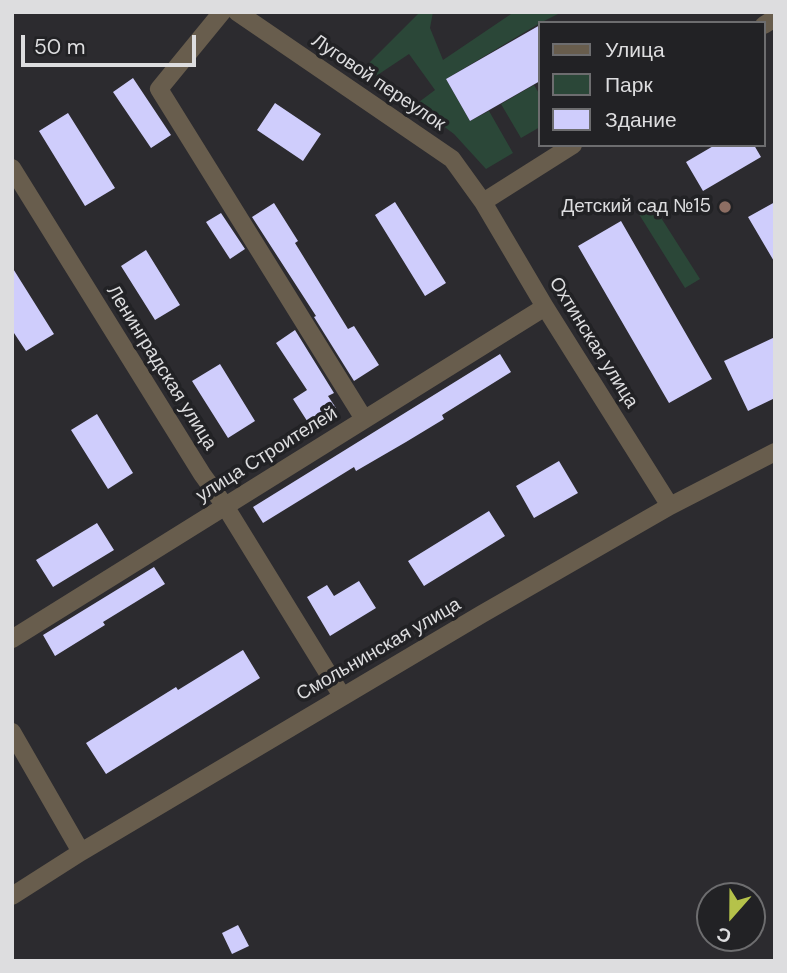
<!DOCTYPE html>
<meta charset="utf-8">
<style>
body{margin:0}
#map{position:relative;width:787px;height:973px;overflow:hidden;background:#2c2b2f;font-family:"DM Sans",sans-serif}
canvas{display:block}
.frame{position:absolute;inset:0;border:14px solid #dddddf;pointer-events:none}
.legend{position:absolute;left:538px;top:21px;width:228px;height:126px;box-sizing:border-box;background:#222225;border:2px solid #6d6d6f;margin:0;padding:9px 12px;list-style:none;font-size:21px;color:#dddddf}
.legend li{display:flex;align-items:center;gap:14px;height:35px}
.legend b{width:35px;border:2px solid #6d6d6f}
.north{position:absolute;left:696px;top:882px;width:70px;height:70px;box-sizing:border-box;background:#222225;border:2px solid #6d6d6f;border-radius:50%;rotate:201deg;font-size:19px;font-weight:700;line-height:28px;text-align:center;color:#dddddf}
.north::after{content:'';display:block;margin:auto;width:24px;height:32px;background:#b5c24a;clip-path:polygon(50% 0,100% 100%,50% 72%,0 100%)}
.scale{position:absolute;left:21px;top:35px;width:175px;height:32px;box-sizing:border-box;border:4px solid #dddddf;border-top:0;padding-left:9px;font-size:21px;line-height:24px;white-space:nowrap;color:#dddddf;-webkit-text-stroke:5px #222225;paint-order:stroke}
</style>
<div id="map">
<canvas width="787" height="973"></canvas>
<div class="frame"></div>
<ul class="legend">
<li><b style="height:9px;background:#685d4d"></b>Улица</li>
<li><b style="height:19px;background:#2b4738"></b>Парк</li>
<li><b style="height:19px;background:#cfcdfc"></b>Здание</li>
</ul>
<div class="north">С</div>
<div class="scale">50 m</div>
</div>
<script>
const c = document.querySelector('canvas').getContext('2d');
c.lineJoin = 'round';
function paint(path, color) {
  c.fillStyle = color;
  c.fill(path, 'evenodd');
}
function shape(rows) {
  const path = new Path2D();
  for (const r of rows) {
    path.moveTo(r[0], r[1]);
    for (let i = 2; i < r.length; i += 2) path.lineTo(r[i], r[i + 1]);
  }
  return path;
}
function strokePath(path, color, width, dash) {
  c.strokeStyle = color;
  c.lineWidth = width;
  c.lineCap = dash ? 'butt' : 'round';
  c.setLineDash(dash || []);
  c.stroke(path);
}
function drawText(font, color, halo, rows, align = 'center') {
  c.font = font + ' "DM Sans",sans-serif';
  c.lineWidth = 7;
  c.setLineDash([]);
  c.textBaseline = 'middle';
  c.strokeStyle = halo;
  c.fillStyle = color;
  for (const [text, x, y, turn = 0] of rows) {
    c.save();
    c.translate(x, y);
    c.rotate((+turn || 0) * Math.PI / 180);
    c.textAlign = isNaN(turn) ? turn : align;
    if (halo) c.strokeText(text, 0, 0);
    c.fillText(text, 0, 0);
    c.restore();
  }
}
paint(shape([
 [420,12,433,12,430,28,443,60,514,12,562,12,540,23,446,79,470,121,489,111,513,153,486,169,454,134,415,105,435,90,409,54,376,76,364,68],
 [534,85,540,95,540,127,521,138,501,104],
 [651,202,700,279,685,288,637,211]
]), '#2b4738');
paint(shape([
 [540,25,540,81,470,121,446,79],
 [133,78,171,135,151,148,113,92],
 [275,103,321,134,303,161,257,130],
 [68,113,115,188,85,206,39,131],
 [715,145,754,145,761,157,703,191,686,162],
 [395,202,446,283,425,296,375,215],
 [775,202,775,263,748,217],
 [274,203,298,241,295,243,348,329,354,326,379,365,354,381,314,317,316,316,252,217],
 [221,213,245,249,230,259,206,222],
 [621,221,712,379,669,403,578,246],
 [146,250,180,305,155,320,121,266],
 [12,267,54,334,26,351,12,330],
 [295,330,334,393,328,396,336,408,309,424,293,399,307,390,276,343],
 [775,337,775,398,748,411,724,361],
 [500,354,511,372,442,415,444,419,406,442,356,471,354,467,263,523,253,507],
 [220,364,255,421,228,438,192,381],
 [97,414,133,473,108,489,71,430],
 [559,461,578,493,534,518,516,486],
 [489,511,505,536,424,586,408,561],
 [97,523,114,550,53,587,36,560],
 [154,567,165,584,103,622,105,625,55,656,43,635],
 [359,581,376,608,330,636,307,597,327,585,334,596],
 [243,650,260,678,106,774,86,743,176,687,178,690],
 [238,925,249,946,232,954,222,933]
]), '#cfcdfc');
strokePath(shape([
 [222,12,159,89,364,419],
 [237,12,452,159,483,202,545,307,670,506],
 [764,25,775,18],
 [12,168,202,474,225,506,342,696],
 [483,202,573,145],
 [12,639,545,307],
 [12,732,81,852],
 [12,896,81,852,482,614,670,506,775,452]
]), '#685d4d', 18);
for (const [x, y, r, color] of [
 [725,207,7,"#8d6e63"]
]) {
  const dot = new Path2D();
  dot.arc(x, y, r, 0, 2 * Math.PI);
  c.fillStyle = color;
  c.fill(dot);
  strokePath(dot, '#222225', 2.5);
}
drawText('19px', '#dddddf', '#222225', [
 ["Луговой переулок",378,83,34],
 ["Охтинская улица",593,343,58],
 ["Ленинградская улица",161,368,58],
 ["улица Строителей",267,455,-32],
 ["Смольнинская улица",379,650,-30]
]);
drawText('19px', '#dddddf', '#222225', [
 ["Детский сад №15",711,207]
], 'right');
</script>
